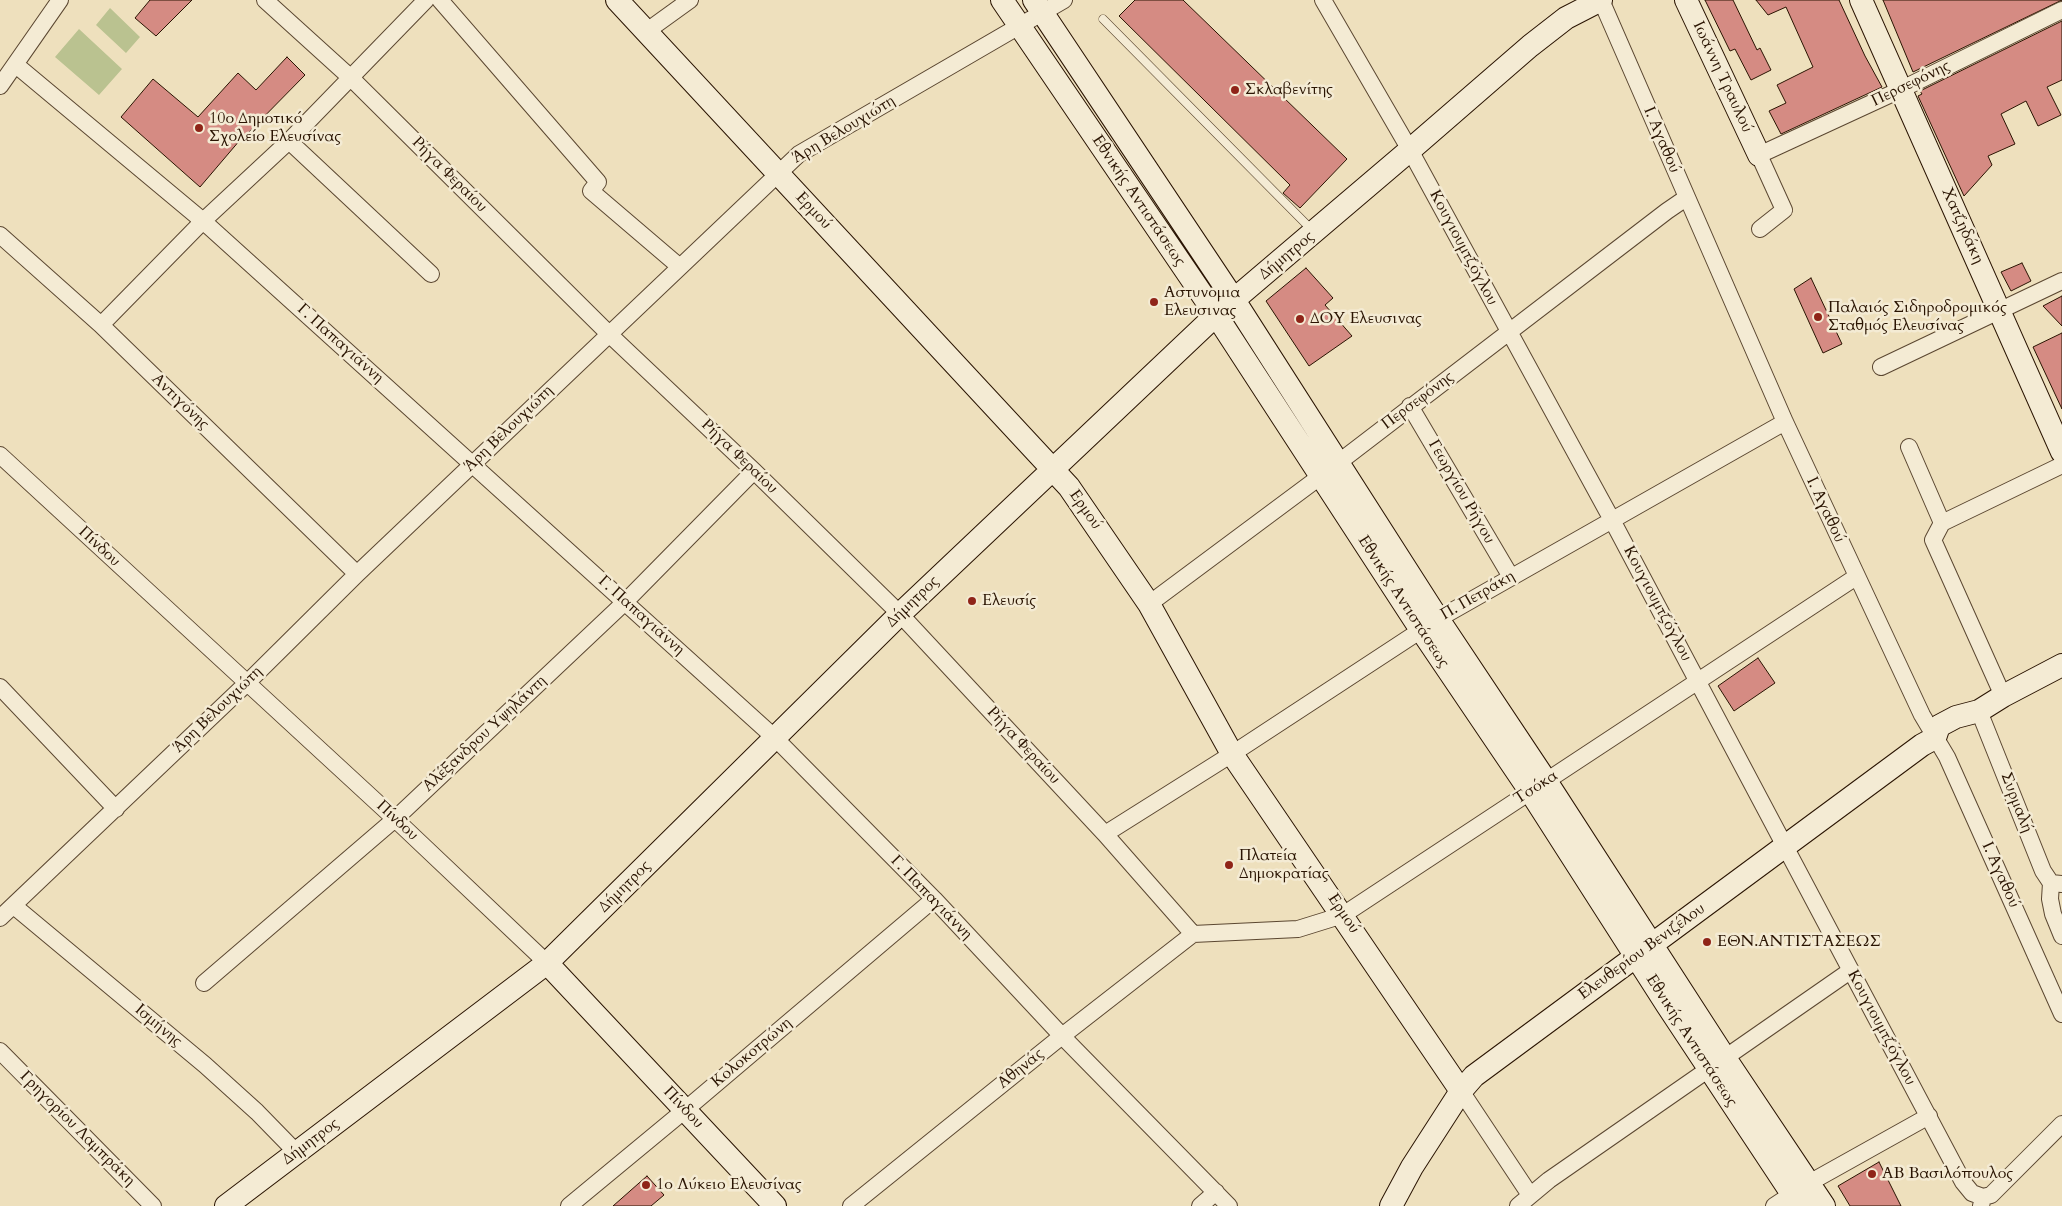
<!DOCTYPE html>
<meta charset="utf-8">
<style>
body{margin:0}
canvas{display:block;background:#eee0bd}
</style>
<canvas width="2062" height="1206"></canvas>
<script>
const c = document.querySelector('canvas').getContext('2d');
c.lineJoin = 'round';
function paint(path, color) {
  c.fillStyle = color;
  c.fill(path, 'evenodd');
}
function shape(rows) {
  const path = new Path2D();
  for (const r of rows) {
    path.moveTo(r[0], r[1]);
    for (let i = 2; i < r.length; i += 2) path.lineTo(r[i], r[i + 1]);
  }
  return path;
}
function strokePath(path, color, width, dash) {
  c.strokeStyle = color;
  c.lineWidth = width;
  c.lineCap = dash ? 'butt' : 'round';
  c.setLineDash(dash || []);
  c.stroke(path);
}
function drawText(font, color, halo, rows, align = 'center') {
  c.font = font + ' Cardo,serif';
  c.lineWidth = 5;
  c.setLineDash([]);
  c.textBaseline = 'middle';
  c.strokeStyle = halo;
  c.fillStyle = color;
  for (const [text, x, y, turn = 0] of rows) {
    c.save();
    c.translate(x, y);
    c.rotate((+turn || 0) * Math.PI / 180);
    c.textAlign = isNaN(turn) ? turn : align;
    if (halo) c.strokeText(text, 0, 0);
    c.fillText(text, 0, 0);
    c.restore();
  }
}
paint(shape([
 [110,8,140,37,126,53,96,25],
 [79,29,122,69,99,95,55,57]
]), '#bac290');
const building = shape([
 [150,0,192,0,156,36,135,18,150,0],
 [1135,0,1183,0,1347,159,1300,208,1283,193,1290,185,1119,16,1135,0],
 [1705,0,1733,0,1757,50,1760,48,1771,70,1751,80,1735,49,1730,51,1705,0],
 [1756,0,1839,0,1865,56,1882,87,1781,134,1769,111,1786,103,1777,85,1813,67,1786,7,1768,15,1756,0],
 [1883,0,2062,0,1913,72,1883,0],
 [2062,21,2062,80,2047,87,2061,115,2038,126,2026,101,2001,114,2015,144,1988,156,1992,165,1964,196,1918,96,1922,94,1920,91,2062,21],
 [287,57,305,75,247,134,246,133,200,187,121,117,153,79,198,117,238,73,256,90,287,57],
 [2022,263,2031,281,2011,291,2001,272,2022,263],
 [1306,268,1333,298,1325,305,1352,336,1309,366,1266,301,1306,268],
 [1811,278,1842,344,1823,353,1794,289,1811,278],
 [2062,296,2062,326,2043,306,2062,296],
 [2062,333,2062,409,2033,347,2062,333],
 [1758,658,1775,683,1734,711,1718,686,1758,658],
 [1879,1162,1901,1206,1850,1206,1838,1186,1879,1162],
 [647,1176,664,1195,651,1206,613,1206,647,1176]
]);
paint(building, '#d58b83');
strokePath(building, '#2a1402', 1);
const lane = shape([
 [1103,19,1313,231]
]);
const street = shape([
 [265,0,351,78,609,334,754,471,900,614,1105,834,1193,934],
 [440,0,598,182,591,191,680,267],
 [1323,0,1410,150,1612,520,1963,1182,1972,1193,1983,1197,1981,1206],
 [1601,0,1785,422,1922,715,1947,757,2062,1014],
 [647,31,690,0],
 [16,65,203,221,775,738,934,899,1062,1036,1229,1206],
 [0,86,60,0],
 [289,141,431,274],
 [1760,229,1784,210,1759,155,1902,89,2062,10],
 [0,235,101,325,357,574],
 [101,325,203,221,289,141,426,0],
 [1881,367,2062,281],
 [1410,406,1511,577],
 [1909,447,1942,523,1933,540,2003,696],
 [0,455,395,819,547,963],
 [1942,523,2062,465],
 [1149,604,1321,476,1667,211,1686,198],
 [0,687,116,809],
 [1979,711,2043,871,2051,883,2062,884],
 [1105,834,1232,754,1438,619,1785,422],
 [2051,883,2050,899,2053,914,2062,936],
 [14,906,205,1065,257,1112,297,1153],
 [0,918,246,684,357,574,799,154,1064,0],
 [1193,934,1298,929,1343,915,1856,577],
 [204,983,395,819,625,602,754,471],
 [0,1051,153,1206],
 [1461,1091,1530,1195],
 [1983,1197,1991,1195,2062,1124],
 [569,1206,685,1110,934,899],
 [851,1206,1062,1036,1193,934],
 [1200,1206,1216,1192],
 [1518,1206,1549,1180,1850,971],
 [1774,1206,1809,1183,1929,1116]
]);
const secondary = shape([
 [617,0,1069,487,1149,604,1232,754,1461,1091],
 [1002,0,1216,315,1421,630,1530,791,1667,1005,1800,1206],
 [1034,0,1234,300,1438,619,1546,781,1725,1058,1824,1206],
 [1686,0,1759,155],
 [1861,0,2062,452],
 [547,963,775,1206],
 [226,1206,547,963,900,614,1216,315,1410,150,1530,46,1566,18,1601,0],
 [1391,1206,1412,1167,1461,1091,1474,1076,1922,745,1935,738,1939,726,1956,717,1979,711,2003,696,2062,665]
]);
strokePath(lane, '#5b4731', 9);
strokePath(street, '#5b4731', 18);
strokePath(secondary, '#2a1402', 24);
strokePath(lane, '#f4ebd4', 8);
strokePath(street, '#f4ebd4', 16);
strokePath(secondary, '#f4ebd4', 22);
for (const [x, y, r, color] of [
 [1235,90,5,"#8f2418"],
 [199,128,5,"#8f2418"],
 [1154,302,5,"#8f2418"],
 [1818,317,5,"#8f2418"],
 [1300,319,5,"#8f2418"],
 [972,601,5,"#8f2418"],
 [1229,865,5,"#8f2418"],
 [1707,942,5,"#8f2418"],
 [1872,1174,5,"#8f2418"],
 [646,1185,5,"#8f2418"]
]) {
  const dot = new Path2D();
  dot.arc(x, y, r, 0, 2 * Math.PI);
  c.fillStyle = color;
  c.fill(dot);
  strokePath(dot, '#f4ebd4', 2);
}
drawText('16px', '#2a1402', '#f4ebd4', [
 ["Ιωάννη Τραυλού",1722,77,65],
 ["Περσεφόνης",1911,84,-26],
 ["Άρη Βελουχιώτη",844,130,-31],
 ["Ι. Αγαθού",1661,140,67],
 ["Ρήγα Φεραίου",449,175,45],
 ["Εθνικής Αντιστάσεως",1138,201,56],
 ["Ερμού",813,211,47],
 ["Χατζηδάκη",1962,226,66],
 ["Κουγιουμτζόγλου",1463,248,62],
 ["Δήμητρος",1287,256,-40],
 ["Γ. Παπαγιάννη",340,344,42],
 ["Περσεφόνης",1418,401,-37],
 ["Αντιγόνης",180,402,44],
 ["Άρη Βελουχιώτη",509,429,-44],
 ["Ρήγα Φεραίου",739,457,44],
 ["Γεωργίου Ρήγου",1461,492,60],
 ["Ερμού",1085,510,55],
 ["Ι. Αγαθού",1825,510,65],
 ["Πίνδου",99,547,43],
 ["Π. Πετράκη",1478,596,-30],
 ["Δήμητρος",913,602,-44],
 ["Εθνικής Αντιστάσεως",1403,602,57],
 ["Κουγιουμτζόγλου",1657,604,62],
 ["Γ. Παπαγιάννη",641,616,42],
 ["Άρη Βελουχιώτη",218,710,-44],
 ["Αλέξανδρου Υψηλάντη",485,734,-43],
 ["Ρήγα Φεραίου",1023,746,47],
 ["Τσόκα",1536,788,-33],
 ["Συρμαλή",2016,803,69],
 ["Πίνδου",397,821,43],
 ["Ι. Αγαθού",2000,875,66],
 ["Δήμητρος",625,887,-45],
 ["Γ. Παπαγιάννη",931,898,46],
 ["Ερμού",1343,914,56],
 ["Ελευθερίου Βενιζέλου",1642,952,-36],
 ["Ισμήνης",158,1026,40],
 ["Κουγιουμτζόγλου",1881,1028,62],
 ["Εθνικής Αντιστάσεως",1691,1041,57],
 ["Κολοκοτρώνη",752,1053,-40],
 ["Αθηνάς",1021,1069,-39],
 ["Πίνδου",683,1108,47],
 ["Γρηγορίου Λαμπράκη",77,1129,45],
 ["Δήμητρος",311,1142,-37]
]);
drawText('16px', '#2a1402', '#f4ebd4', [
 ["Σκλαβενίτης",1245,90],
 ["10ο Δημοτικό",209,119],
 ["Σχολείο Ελευσίνας",209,137],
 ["Αστυνομια",1164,293],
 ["Ελευσινας",1164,311],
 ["Παλαιός Σιδηροδρομικός",1828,308],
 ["Σταθμός Ελευσίνας",1828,326],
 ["ΔΟΥ Ελευσινας",1310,319],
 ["Ελευσίς",982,601],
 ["Πλατεία",1239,856],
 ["Δημοκρατίας",1239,874],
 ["ΕΘΝ.ΑΝΤΙΣΤΑΣΕΩΣ",1717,942],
 ["ΑΒ Βασιλόπουλος",1882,1174],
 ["1ο Λύκειο Ελευσίνας",656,1185]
], 'left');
</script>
